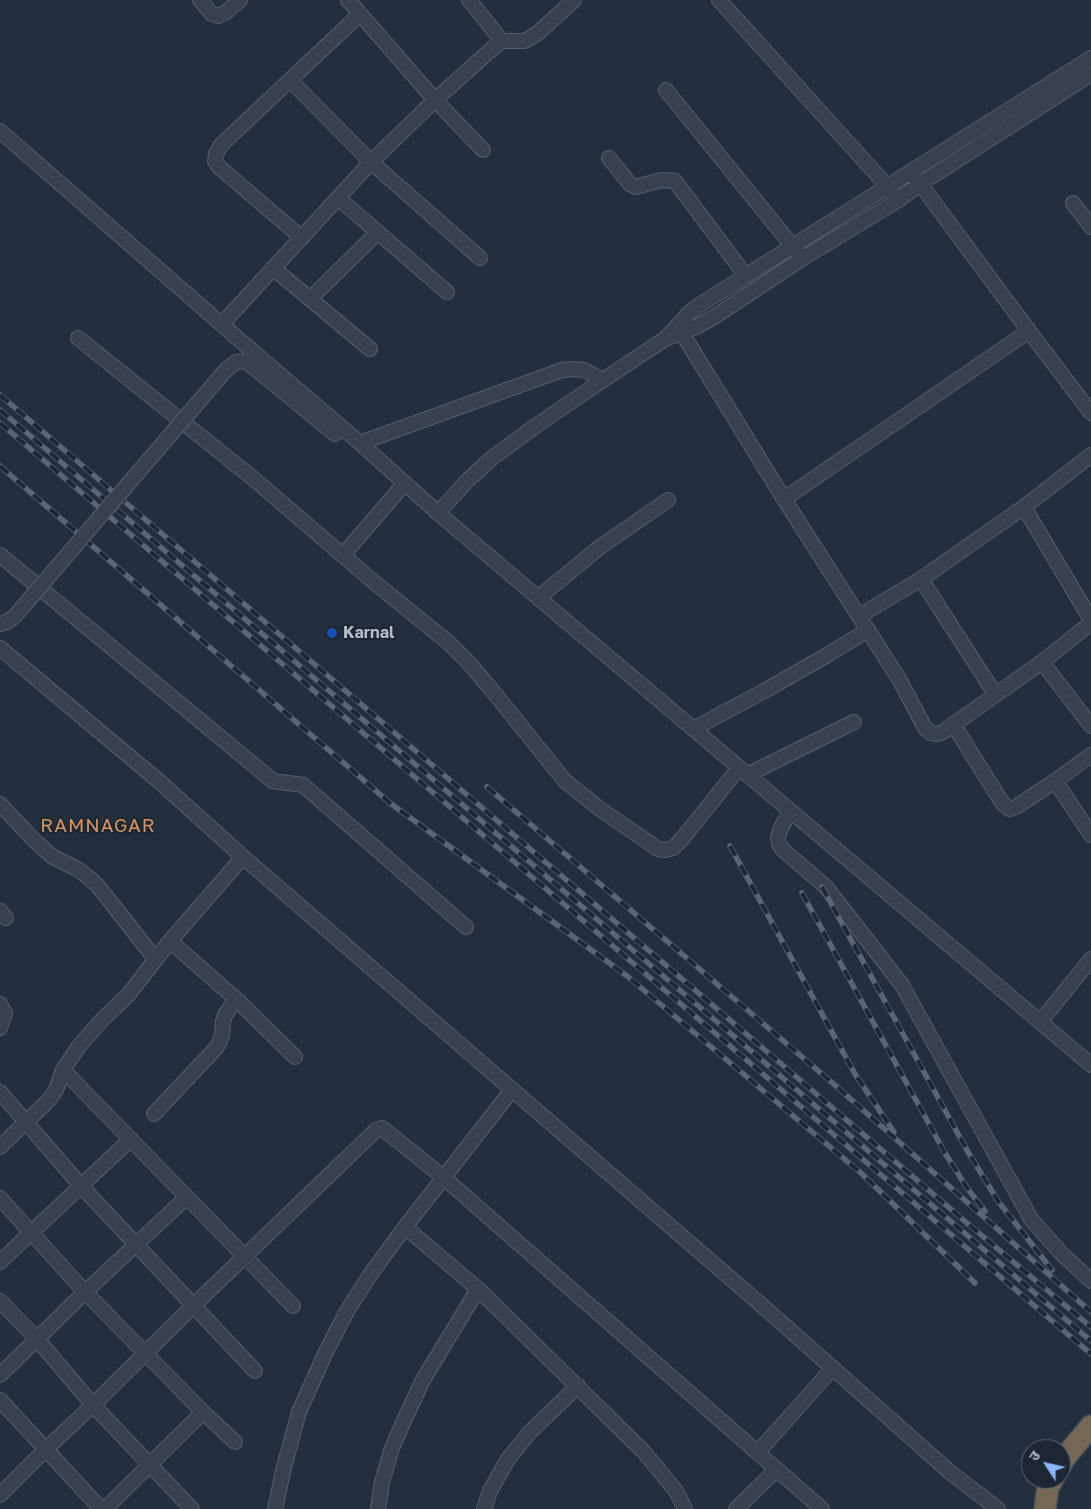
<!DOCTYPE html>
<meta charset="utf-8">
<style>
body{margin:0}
#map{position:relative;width:1091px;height:1509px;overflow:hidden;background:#242f3e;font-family:"Golos Text","Noto Sans Devanagari",sans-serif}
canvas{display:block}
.north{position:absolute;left:1021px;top:1439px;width:50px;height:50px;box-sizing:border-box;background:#1d2633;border:1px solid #59626f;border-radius:50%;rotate:305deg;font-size:14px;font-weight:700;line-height:20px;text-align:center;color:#b4bcc9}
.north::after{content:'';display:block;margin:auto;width:18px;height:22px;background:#8ab4f8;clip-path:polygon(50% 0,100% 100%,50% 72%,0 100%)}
</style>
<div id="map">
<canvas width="1091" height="1509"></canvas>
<div class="north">उ</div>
</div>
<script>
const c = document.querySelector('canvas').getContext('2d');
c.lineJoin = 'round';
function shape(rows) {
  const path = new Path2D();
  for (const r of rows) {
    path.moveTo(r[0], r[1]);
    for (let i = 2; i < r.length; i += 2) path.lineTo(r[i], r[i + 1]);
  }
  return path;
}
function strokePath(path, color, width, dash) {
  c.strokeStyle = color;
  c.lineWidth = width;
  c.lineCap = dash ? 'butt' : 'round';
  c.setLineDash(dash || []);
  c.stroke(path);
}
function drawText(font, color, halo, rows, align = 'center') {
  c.font = font + ' "Golos Text",sans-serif';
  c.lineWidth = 4;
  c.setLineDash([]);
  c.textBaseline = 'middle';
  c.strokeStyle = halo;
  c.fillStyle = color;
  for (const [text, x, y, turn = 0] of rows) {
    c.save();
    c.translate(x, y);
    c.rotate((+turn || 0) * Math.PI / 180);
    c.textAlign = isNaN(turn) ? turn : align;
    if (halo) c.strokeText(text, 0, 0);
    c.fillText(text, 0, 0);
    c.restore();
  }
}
const minor = shape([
 [200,0,212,14,218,16,225,13,240,0],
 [348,0,435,100,483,150],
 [469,0,502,41],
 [719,0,888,187,893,194],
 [290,80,371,162,480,258],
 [666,90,798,253],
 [0,131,251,350,360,443,438,513,1091,1065],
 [609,158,630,184,636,187,661,180,675,181,746,276],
 [915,177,1029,331,1091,413],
 [338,198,447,292],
 [1073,203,1091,227],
 [302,238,219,167,215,161,216,154,221,145,360,14],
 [273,268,370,349],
 [311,298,378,232],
 [222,324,371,162,435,100,493,48,502,41,524,41,530,38,539,32,574,0],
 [682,333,784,499,899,679,925,728,931,733,936,734,943,732,1042,662,1091,623],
 [667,337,690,312,701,304,1091,58],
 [78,338,255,480,375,583,449,643,468,662,491,689,565,781,600,809,658,849,665,850,673,848,682,839,739,768],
 [225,371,236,362,246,361,335,434],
 [360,443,562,370,574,369,584,370,603,380],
 [784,499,1029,331],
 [1024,507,1091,620],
 [438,513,467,481,492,458,537,425,603,380,665,339,698,326,714,317,803,258,897,201,920,184,1091,74],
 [0,555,273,781,303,785,466,927],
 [343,555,405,483],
 [921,579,995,694],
 [538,598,600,547,668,500],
 [859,616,921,579,1024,507,1091,455],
 [0,624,7,622,14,617],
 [0,648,161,783,243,857,766,1309,951,1473,998,1509],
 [1042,662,1091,726],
 [953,724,1003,804,1010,809,1016,807,1055,781,1091,755],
 [693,729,766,690,829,654,868,630],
 [747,775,854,722],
 [1055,781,1091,835],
 [0,804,35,841,53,857,79,870,88,877,98,886,156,960],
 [790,811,780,830,778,838,779,844,782,849,826,887,902,985,1031,1219,1061,1253,1091,1281],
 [0,911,6,918],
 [170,941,236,999,295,1057],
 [0,1004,5,1013,0,1028],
 [1040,1022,1091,959],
 [63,1070,293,1306],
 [0,1092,81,1186,255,1371],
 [154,1114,217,1047,222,1036,223,1022,225,1015,236,999],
 [0,1147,49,1100,56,1090,63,1070,79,1046,102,1020,128,995,170,941,243,857],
 [0,1198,85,1292,203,1412,235,1442],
 [405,1227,478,1289,644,1452,676,1491,685,1509],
 [0,1262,131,1139],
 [0,1301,37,1339,93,1405,192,1509],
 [0,1375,85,1292,187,1197],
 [0,1400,101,1509],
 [758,1452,833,1368],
 [0,1495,46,1449,93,1405,194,1305,372,1134,376,1130,382,1128,443,1177,822,1509],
 [105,1509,203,1412],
 [275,1509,284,1467,299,1412,325,1354,347,1311,370,1275,405,1227,512,1090],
 [378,1509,382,1482,392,1448,407,1414,423,1380,478,1289],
 [484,1509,490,1491,508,1459,530,1432,578,1386],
 [736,1509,777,1469]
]);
const highway = shape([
 [1061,1464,1066,1456,1091,1426],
 [1045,1509,1048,1487,1053,1479]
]);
strokePath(minor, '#565f6c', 16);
strokePath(highway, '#434c59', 24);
strokePath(minor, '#38414e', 14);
strokePath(highway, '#746855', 21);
const rail = shape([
 [0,395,967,1223,1091,1327],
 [0,410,1091,1341],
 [0,423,1091,1354],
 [0,466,390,803,627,976,861,1173,975,1283],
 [487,787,836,1086,1091,1312],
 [730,846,855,1074,894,1132],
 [822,887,968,1152,998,1201,1052,1270],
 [802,893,945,1153,967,1188,985,1211]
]);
strokePath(rail, '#5a6575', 5.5);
strokePath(rail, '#1d2633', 4, [11]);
const minorBridge = shape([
 [14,617,225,371]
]);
strokePath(minorBridge, '#565f6c', 16, []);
strokePath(minorBridge, '#38414e', 14);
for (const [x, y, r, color] of [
 [332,633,6,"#1a4fb4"]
]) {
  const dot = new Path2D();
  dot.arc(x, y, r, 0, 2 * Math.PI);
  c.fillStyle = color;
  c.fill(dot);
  strokePath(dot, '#1d2633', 2);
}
drawText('bold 16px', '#b4bcc9', '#1d2633', [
 ["Karnal",343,633]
], 'left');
c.letterSpacing = '1px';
drawText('19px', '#d59563', '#1d2633', [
 ["RAMNAGAR",98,826]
]);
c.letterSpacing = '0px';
</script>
